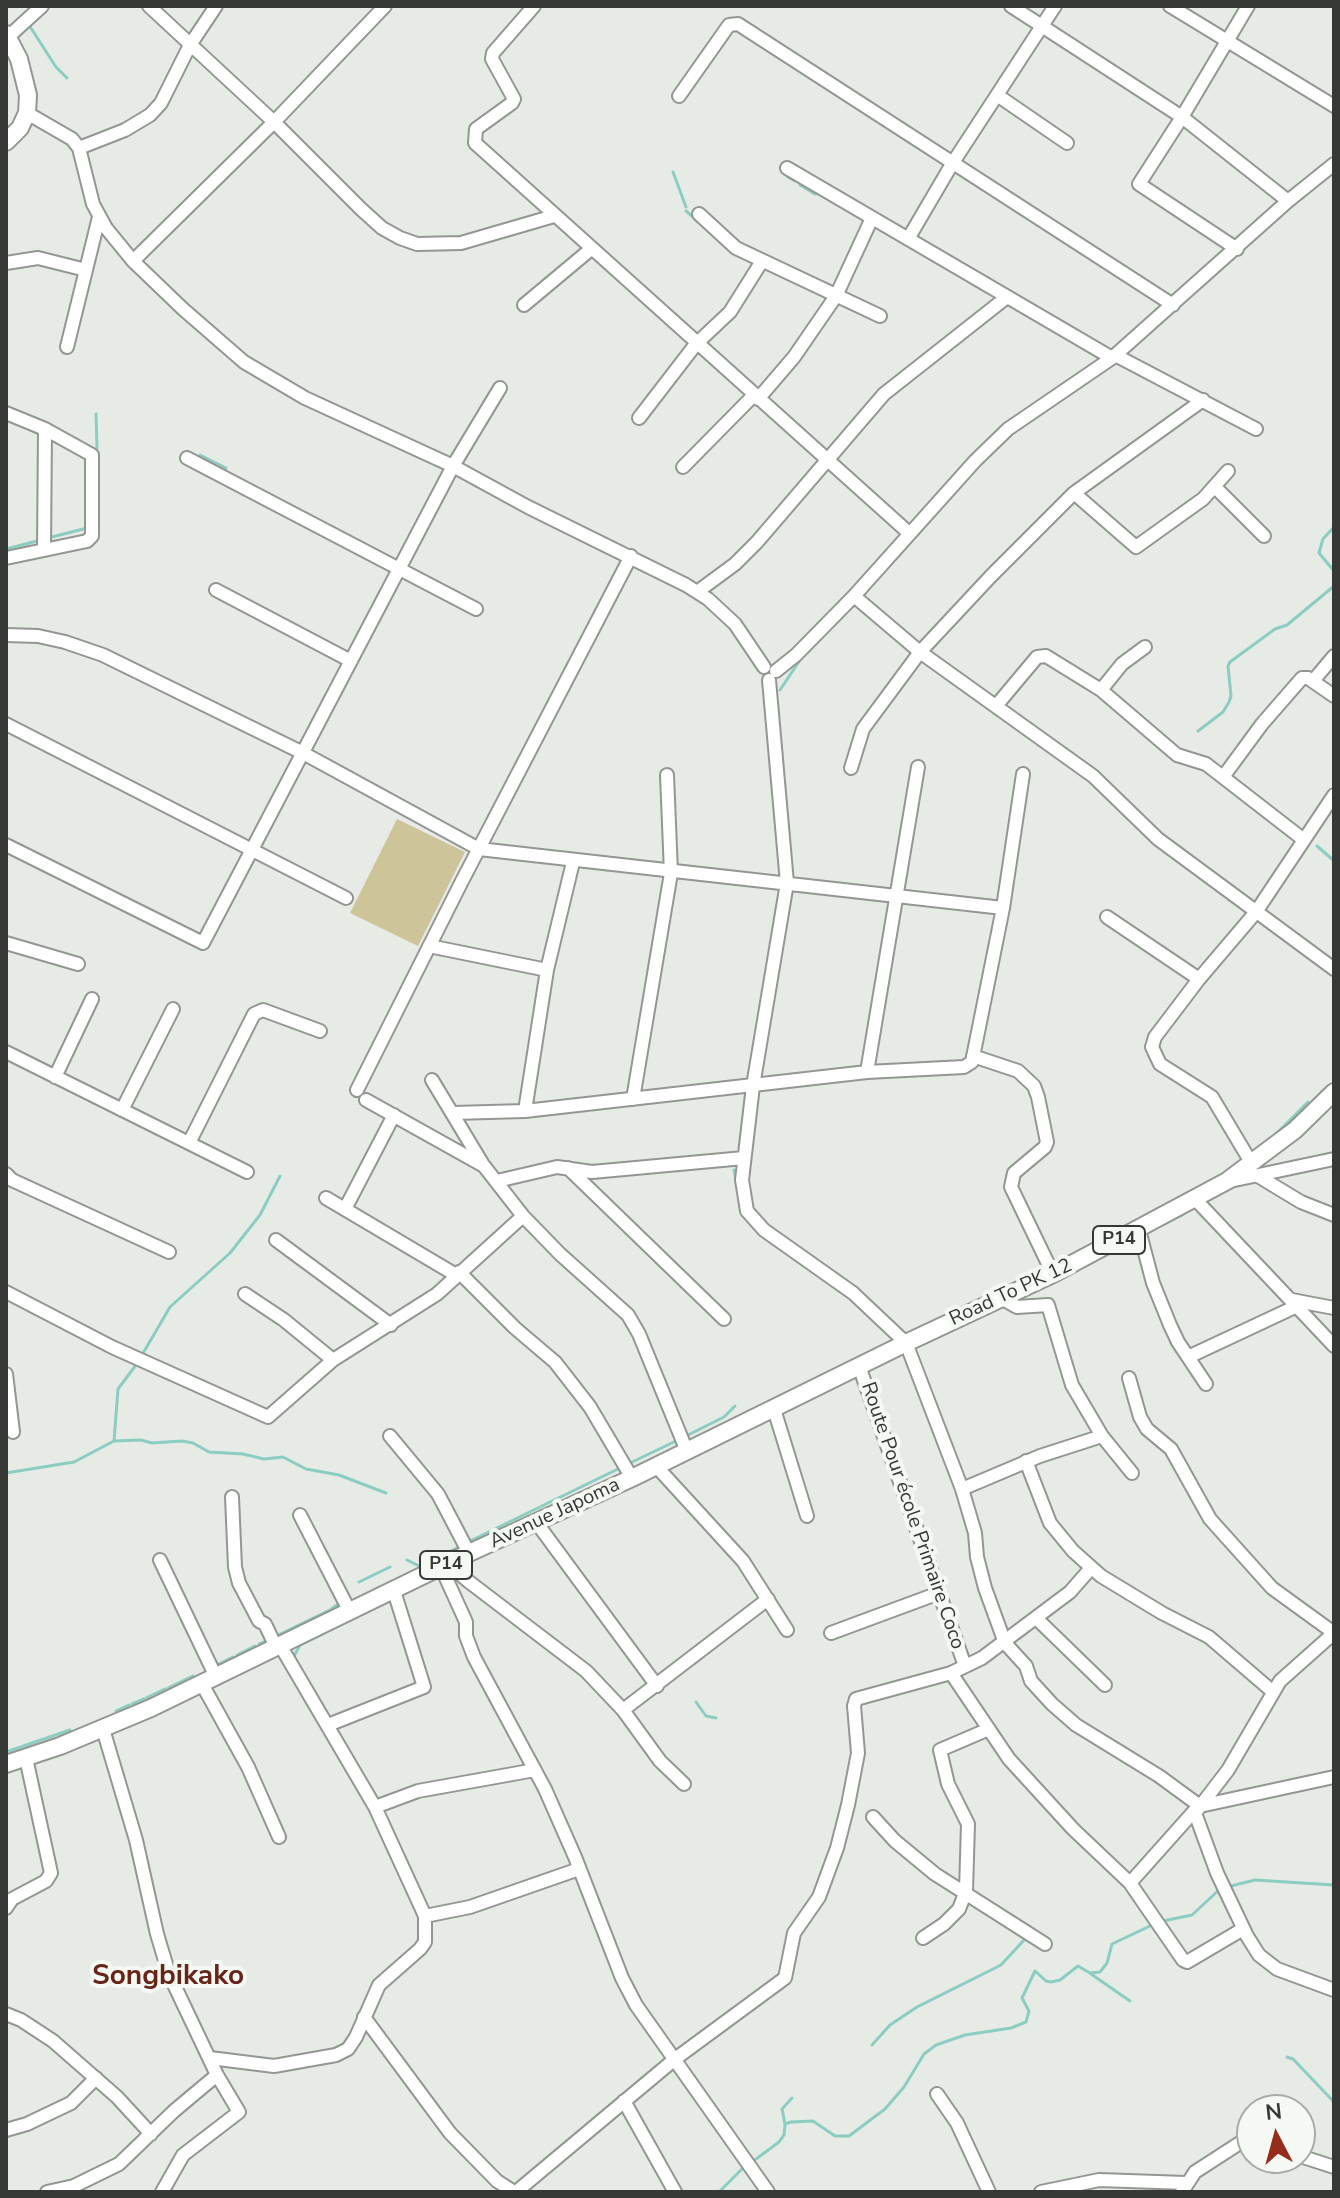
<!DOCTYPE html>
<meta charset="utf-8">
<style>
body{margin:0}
#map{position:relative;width:1340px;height:2198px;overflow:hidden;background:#e7ebe6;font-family:"Nunito Sans",sans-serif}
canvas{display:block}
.frame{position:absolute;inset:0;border:8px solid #363836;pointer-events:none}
.north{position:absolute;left:1236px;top:2094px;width:80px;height:80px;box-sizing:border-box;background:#f4f9f3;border:2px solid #a8aca7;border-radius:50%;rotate:354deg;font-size:22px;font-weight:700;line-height:32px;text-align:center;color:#363836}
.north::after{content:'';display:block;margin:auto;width:28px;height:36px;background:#962c1c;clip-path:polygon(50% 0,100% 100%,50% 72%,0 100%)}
</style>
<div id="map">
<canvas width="1340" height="2198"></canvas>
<div class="frame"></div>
<div class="north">N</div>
</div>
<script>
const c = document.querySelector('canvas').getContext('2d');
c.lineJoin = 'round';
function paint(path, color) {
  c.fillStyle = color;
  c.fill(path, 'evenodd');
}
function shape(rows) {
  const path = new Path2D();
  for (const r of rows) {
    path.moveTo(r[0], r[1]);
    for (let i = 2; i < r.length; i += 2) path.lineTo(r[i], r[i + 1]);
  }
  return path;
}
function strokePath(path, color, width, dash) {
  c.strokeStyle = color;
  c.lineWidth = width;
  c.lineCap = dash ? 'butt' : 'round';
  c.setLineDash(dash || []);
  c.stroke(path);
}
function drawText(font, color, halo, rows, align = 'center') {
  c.font = font + ' "Nunito Sans",sans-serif';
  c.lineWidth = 8;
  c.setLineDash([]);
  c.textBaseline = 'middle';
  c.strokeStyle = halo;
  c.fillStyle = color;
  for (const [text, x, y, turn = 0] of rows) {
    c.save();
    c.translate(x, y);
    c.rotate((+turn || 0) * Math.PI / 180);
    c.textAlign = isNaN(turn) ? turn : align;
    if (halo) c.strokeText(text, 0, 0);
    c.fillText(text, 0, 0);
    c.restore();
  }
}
paint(shape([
 [397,819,465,852,418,946,350,913]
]), '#cec499');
strokePath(shape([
 [29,25,56,67,67,78],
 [673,172,686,207],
 [788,177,795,181],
 [800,185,815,194,822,193],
 [686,211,708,230],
 [27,428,41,435],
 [95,451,97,448,96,414],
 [200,455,226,468],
 [1334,527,1323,539,1319,553,1334,571],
 [48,538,87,528,87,525],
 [6,549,41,540],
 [780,690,802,657],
 [1198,731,1223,712,1229,702,1231,696,1228,666,1230,662,1275,629,1287,625,1334,586],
 [1317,846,1333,860],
 [1274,1136,1308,1102],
 [734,1170,741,1205],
 [1164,1224,1184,1214],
 [142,1355,170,1307,230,1253,260,1215,280,1176],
 [686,1436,724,1417,735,1406],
 [114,1441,118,1389,139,1361],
 [628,1464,678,1440],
 [6,1473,74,1462,114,1441,141,1440,152,1443,182,1441,193,1443,209,1452,243,1454,264,1459,283,1457,306,1469,339,1475,386,1493],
 [468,1542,620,1468],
 [407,1560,419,1566,457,1548],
 [460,1566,478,1557],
 [359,1582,390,1567],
 [415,1588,437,1578],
 [274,1637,330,1610,341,1602],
 [259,1644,270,1639],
 [237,1655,255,1646],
 [294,1656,300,1645,391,1600],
 [217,1665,233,1657],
 [168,1688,193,1676],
 [146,1698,165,1689],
 [696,1702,706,1716,716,1718],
 [132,1704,144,1699],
 [116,1711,129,1705],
 [6,1752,70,1730],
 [1227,1887,1255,1880,1334,1885],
 [1163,1921,1192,1915,1220,1889],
 [1091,1974,1130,2001],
 [872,2045,890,2025,917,2007,1001,1965,1025,1939],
 [1287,2057,1293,2059,1334,2102],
 [785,2124,791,2122,813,2121,835,2136,849,2136,885,2109,904,2087,924,2054,936,2045,965,2035,1011,2028,1026,2022,1029,2011,1022,1998,1035,1971,1046,1981,1051,1982,1060,1980,1078,1966,1090,1973,1100,1972,1107,1963,1112,1944,1152,1925],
 [785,2124,782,2109,792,2098],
 [752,2162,779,2142,784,2135,785,2125],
 [719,2192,745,2166]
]), '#8ccdc2', 3);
const minor = shape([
 [149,6,274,122,361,209,382,228,400,238,417,244,461,243,554,216],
 [534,6,493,53,492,59,514,99,512,103,476,129,475,143,909,533],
 [1011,6,1182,117,1288,201],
 [1170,6,1334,106],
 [8,37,42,6],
 [997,95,1067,143],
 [679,96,729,25,738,24,1173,305],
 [27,113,72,139,79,148,93,204,106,228,133,261,183,309,244,362,305,398,453,466,528,507,686,585,708,599,735,624,764,667],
 [79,148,125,130,150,115,161,103,190,45,216,6],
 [787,168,1112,358],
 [699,214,736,248,880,316],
 [908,239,952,164,1055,6],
 [1237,249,1139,184,1182,117,1248,6],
 [133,261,274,122,385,6],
 [6,263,38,258,86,270],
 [524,305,591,249],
 [67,347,99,217],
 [1115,355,1256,429],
 [758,399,794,357,836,296,872,218],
 [6,413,45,429,44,549],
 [639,418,696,344,730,312,762,261],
 [187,458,476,609],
 [683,467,754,395],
 [1215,487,1264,536],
 [1074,493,1136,547,1203,499,1228,471],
 [6,558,87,541,92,536,92,455,45,429],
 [216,590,351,661],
 [697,592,735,564,757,542,884,394,1007,297],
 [854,596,920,652,1093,776,1158,839,1334,969],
 [6,635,38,636,65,642,103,655,303,753,479,849,1003,908],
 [776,671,796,655,854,596,975,461,1008,429,1112,358,1288,201,1334,164],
 [769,680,787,883,753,1086,742,1180,747,1211,764,1230,853,1293,906,1343,962,1489,975,1533,977,1557,985,1588,1005,1643,1026,1666,1031,1681,1052,1704,1076,1725,1159,1776,1200,1806,1334,1777],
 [1313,681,1334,656],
 [1101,690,1122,664,1145,647],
 [996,706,1037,657,1046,656,1101,690,1177,755,1206,764,1304,840],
 [6,724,346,898],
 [851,768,863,729,920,652,991,576,1074,493,1203,400],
 [1223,777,1262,724,1302,678,1308,678,1334,696],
 [6,845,203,943,453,466,500,388],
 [573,862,547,970,525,1111,867,1072,964,1067,972,1062,1003,908,1023,774],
 [1107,917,1199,979],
 [6,943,78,964],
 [429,946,547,970],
 [6,1052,247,1172],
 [973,1056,1018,1071,1034,1086,1038,1097,1047,1142,1045,1147,1014,1173,1011,1187,1053,1274],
 [867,1072,918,767],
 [55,1077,92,999],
 [432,1080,482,1163],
 [357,1090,461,883,631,556],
 [633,1099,671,873,667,775],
 [366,1100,484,1166,523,1216,560,1254,628,1315,639,1334,686,1449],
 [122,1110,173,1009],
 [453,1113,525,1111],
 [189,1143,254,1014,263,1010,320,1031],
 [1252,1164,1212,1097,1160,1064,1152,1047,1155,1037,1199,979,1256,912,1334,795],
 [568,1168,724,1319],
 [6,1174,12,1180,169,1252],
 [1258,1176,1301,1202,1334,1215],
 [497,1181,557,1167,592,1172,744,1158],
 [1230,1181,1334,1159],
 [326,1198,456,1275],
 [1196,1200,1334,1346],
 [345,1209,394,1115],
 [1139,1230,1153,1283,1170,1325,1178,1342,1206,1384],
 [276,1240,391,1325],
 [459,1272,515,1328,555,1362,590,1407,632,1478],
 [6,1292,112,1347,268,1417,333,1360,437,1294,523,1216],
 [245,1294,284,1320,333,1360],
 [1001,1298,1017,1307,1048,1305,1072,1385,1102,1436,1132,1473],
 [1292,1300,1334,1308],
 [1188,1357,1297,1306],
 [859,1366,965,1666],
 [6,1374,13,1432],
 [1129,1378,1140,1417,1147,1429,1171,1449,1210,1519,1272,1588,1334,1633],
 [774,1409,807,1516],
 [390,1436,438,1494,469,1553],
 [1026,1461,1050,1523,1073,1551,1101,1576,1162,1613,1209,1637,1272,1691],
 [656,1466,743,1561,787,1630],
 [962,1489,1040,1456,1102,1436],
 [232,1497,235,1567,239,1583,259,1621,265,1624,276,1647],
 [300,1515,350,1612],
 [536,1522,657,1686],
 [160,1560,216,1677],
 [449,1564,468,1581,586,1671,623,1710,660,1761,684,1784],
 [441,1567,466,1622,466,1636,474,1657,545,1789,575,1857,622,1978,636,2005,768,2192],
 [1036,1618,1105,1685],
 [831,1633,939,1593],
 [1334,1633,1280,1681,1228,1770,1195,1813,1217,1873,1247,1936,1259,1955,1277,1969,1334,1990],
 [951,1673,1009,1759,1073,1829,1130,1883,1183,1960,1187,1962,1243,1929],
 [202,1684,248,1767,279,1837],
 [623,1710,768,1599],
 [328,1725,424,1687,394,1591],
 [103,1729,136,1840,157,1934,169,1974,217,2075,239,2112,183,2155,162,2192],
 [375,1807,418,1791,535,1770],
 [873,1817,895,1841,935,1874,1045,1944],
 [1130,1883,1196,1809],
 [6,1908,12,1899,46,1881,51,1873,26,1758],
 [425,1916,470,1907,579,1869],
 [923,1938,944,1924,959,1909,966,1891,968,1824,948,1784,940,1750,989,1729],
 [6,2014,21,2020,53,2041,117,2097,151,2134],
 [364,2017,450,2133,497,2181,514,2192],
 [210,2058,274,2066,336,2055,348,2049,356,2037,379,1985,420,1949,425,1942,425,1916,375,1807,280,1645],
 [937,2094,957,2123,989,2192],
 [624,2101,675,2192],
 [6,2130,27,2124,71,2103,96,2078],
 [1300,2156,1334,2167],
 [47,2192,74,2186,119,2164,174,2111,217,2075],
 [516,2192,675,2059,785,1978,794,1933,819,1897,837,1848,848,1805,858,1753,854,1706,856,1699,951,1673,982,1658,1070,1592,1091,1568],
 [1041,2192,1099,2180,1186,2183],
 [1182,2192,1195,2172,1246,2139,1252,2141]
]);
const major = shape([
 [6,34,19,59,28,95,27,113,20,128,6,142],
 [6,1764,60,1746,151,1708,469,1553,632,1478,906,1343,1053,1274,1227,1181,1295,1130,1334,1092]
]);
strokePath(minor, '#939792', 16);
strokePath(major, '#939792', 20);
strokePath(minor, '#fff', 12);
strokePath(major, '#fff', 16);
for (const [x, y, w] of [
 [1119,1240,52],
 [446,1565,52]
]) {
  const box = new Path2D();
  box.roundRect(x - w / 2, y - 14, w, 28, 6);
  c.fillStyle = '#f4f9f3';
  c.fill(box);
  strokePath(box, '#363836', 2);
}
drawText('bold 18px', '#363836', null, [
 ["P14",1119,1240],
 ["P14",446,1565]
]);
drawText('20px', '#363836', '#f4f9f3', [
 ["Road To PK 12",1011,1293,-25],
 ["Avenue Japoma",555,1514,-25],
 ["Route Pour école Primaire Coco",912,1516,71]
]);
drawText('bold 28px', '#682419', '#f4f9f3', [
 ["Songbikako",168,1977]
]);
</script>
